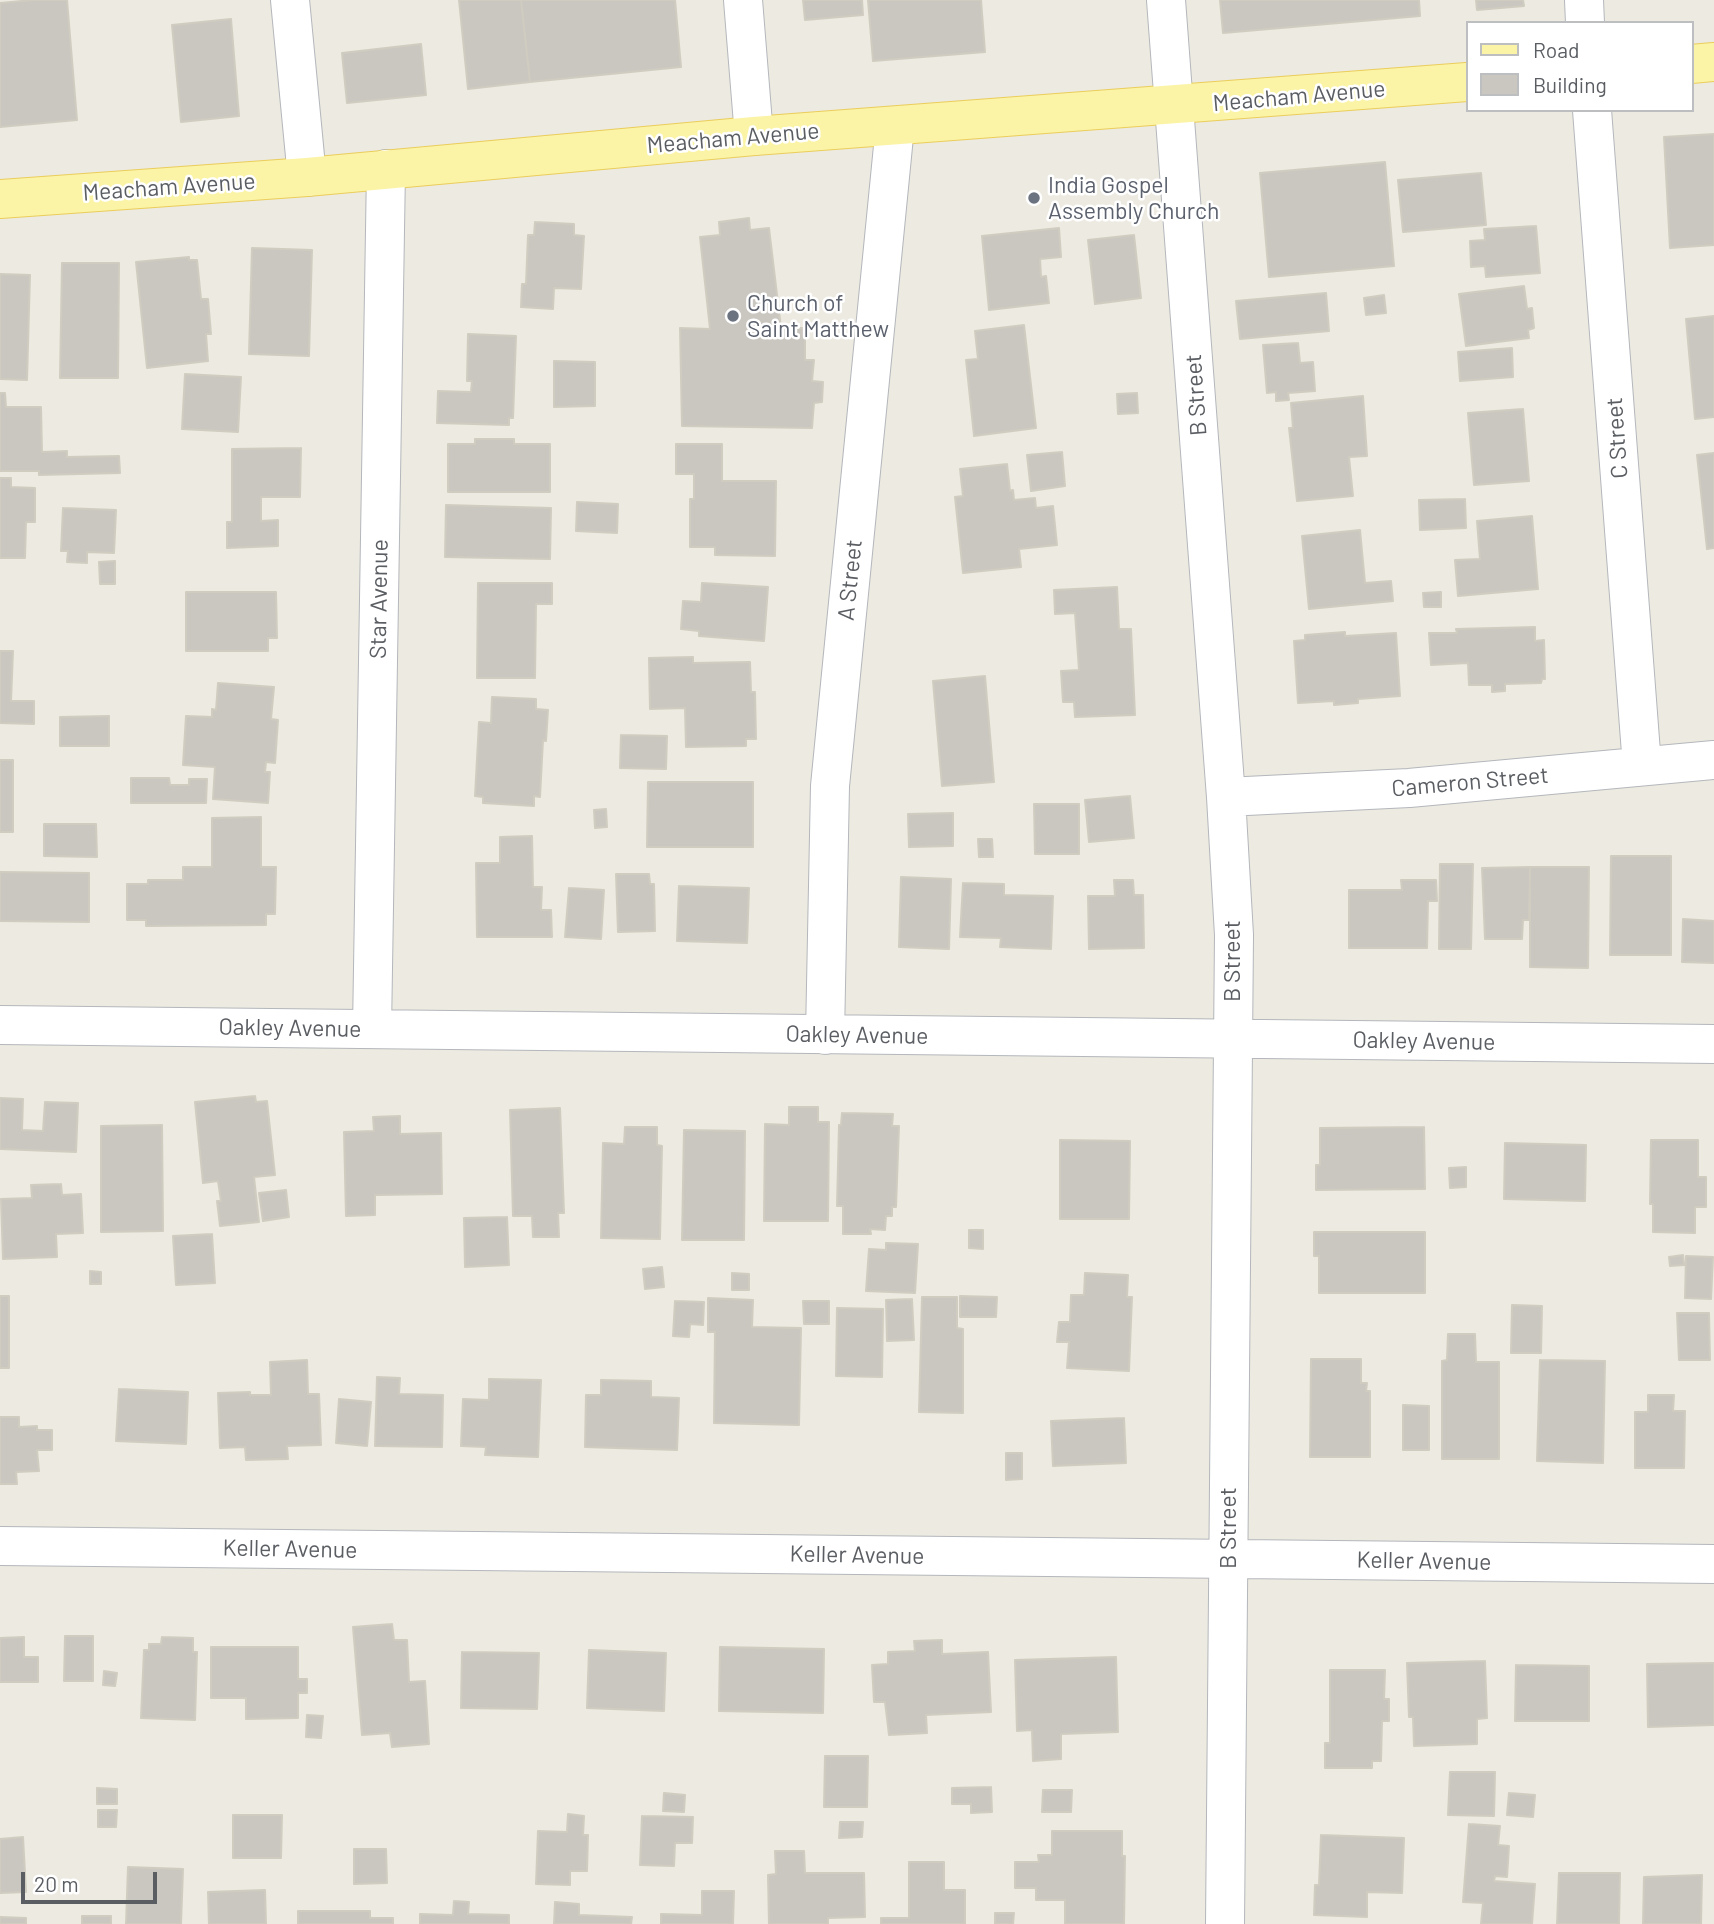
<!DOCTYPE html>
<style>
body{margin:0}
#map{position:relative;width:1714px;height:1924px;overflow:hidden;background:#eceae1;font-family:Barlow,sans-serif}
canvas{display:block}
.legend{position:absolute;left:1466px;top:21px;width:228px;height:91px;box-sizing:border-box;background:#fff;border:2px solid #bdbec0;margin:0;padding:9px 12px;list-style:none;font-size:21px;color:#5a5d62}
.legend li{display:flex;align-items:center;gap:14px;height:35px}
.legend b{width:35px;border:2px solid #bdbec0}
.scale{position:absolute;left:21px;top:1872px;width:136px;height:32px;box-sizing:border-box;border:4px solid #5a5d62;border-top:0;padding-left:9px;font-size:21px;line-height:24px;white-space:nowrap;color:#5a5d62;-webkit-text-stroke:5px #fff;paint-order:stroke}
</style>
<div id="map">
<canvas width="1714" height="1924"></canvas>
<ul class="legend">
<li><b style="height:9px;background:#fbf4a7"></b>Road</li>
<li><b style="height:19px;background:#cac7c1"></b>Building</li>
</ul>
<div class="scale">20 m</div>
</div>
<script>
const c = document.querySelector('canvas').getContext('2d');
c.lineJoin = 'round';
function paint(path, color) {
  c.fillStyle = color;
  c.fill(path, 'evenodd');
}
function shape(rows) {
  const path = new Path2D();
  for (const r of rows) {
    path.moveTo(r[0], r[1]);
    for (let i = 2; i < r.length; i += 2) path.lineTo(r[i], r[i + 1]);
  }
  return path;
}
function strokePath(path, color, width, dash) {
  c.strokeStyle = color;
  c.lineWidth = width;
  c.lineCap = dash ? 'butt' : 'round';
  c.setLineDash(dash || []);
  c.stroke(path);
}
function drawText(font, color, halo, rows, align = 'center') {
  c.font = font + ' Barlow,sans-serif';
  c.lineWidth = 5;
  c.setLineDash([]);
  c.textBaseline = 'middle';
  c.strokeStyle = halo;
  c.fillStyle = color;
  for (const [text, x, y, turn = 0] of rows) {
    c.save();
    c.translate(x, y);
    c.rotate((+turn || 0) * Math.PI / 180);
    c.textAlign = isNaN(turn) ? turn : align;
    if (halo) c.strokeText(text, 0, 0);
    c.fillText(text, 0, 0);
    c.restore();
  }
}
const building = shape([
 [33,0,67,0,77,120,0,127,0,3,33,0],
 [459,0,521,0,530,82,468,89,459,0],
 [521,0,675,0,681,67,530,82,521,0],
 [803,0,862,0,863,15,805,20,803,0],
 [868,0,981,0,985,52,873,61,868,0],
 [1220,0,1419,0,1420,16,1223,33,1220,0],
 [1476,0,1523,0,1524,6,1477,10,1476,0],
 [231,19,239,116,181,122,172,25,231,19],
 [421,44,426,95,347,103,342,53,421,44],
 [1714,134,1714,245,1670,248,1664,137,1714,134],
 [1385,162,1394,266,1269,277,1260,173,1385,162],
 [1481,173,1486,225,1403,232,1398,180,1481,173],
 [749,218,750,230,769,228,781,328,805,328,805,360,814,360,812,381,823,382,822,402,814,403,812,428,682,426,680,328,710,329,700,237,720,235,719,222,749,218],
 [535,222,574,224,574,235,584,236,581,289,554,288,553,309,521,307,522,284,526,284,528,235,534,235,535,222],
 [1536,226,1540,273,1486,277,1485,266,1471,267,1470,241,1485,240,1484,229,1536,226],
 [1059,228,1061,257,1040,259,1041,277,1046,276,1049,303,989,310,982,236,1059,228],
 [1134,235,1141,298,1095,304,1088,240,1134,235],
 [252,248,312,250,309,356,249,354,252,248],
 [189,257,189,260,197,260,201,299,208,299,211,334,206,334,208,361,147,368,136,262,189,257],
 [62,263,119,263,118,378,60,378,62,263],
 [0,274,30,275,27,380,0,379,0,274],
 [1524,286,1527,309,1532,308,1534,328,1528,330,1529,338,1466,346,1459,294,1524,286],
 [1326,293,1329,331,1240,339,1236,301,1326,293],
 [1384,295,1386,313,1366,315,1364,298,1384,295],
 [1714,316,1714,417,1695,419,1686,319,1714,316],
 [1024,325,1036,428,974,436,966,360,978,359,975,331,1024,325],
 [468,334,516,336,513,418,509,418,509,425,437,423,438,391,471,392,472,381,467,381,468,334],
 [1298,343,1300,363,1313,362,1315,391,1288,393,1289,400,1276,401,1276,392,1267,393,1263,345,1298,343],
 [1512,348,1513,377,1460,381,1458,352,1512,348],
 [554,361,595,362,595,406,554,407,554,361],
 [185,374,241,377,238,432,182,429,185,374],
 [0,393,5,393,6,407,41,407,42,452,67,451,67,457,119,456,120,473,39,475,39,471,0,471,0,393],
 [1137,393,1138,413,1118,414,1117,394,1137,393],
 [1363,396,1367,456,1349,457,1353,496,1297,501,1289,428,1293,428,1291,403,1363,396],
 [1523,409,1529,481,1474,485,1468,413,1523,409],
 [475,439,514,439,514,444,550,444,550,492,448,492,448,444,475,444,475,439],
 [676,444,722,444,722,481,776,481,775,556,715,555,715,547,690,547,690,499,694,499,694,474,676,474,676,444],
 [301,448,300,497,261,497,261,521,278,520,278,546,227,548,227,522,232,522,232,449,301,448],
 [1062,452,1065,486,1031,491,1027,455,1062,452],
 [1714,453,1714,548,1707,549,1697,455,1714,453],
 [1007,464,1010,491,1013,490,1014,500,1035,498,1036,508,1053,506,1057,545,1019,549,1021,567,963,573,955,497,963,496,960,469,1007,464],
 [0,478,11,478,11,487,35,488,35,522,26,522,25,558,0,558,0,478],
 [1465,499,1466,528,1420,530,1419,500,1465,499],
 [577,502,618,504,617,533,576,531,577,502],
 [446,505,551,508,550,559,445,557,446,505],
 [63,508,116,510,114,553,87,552,87,563,67,562,68,551,61,551,63,508],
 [1532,516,1538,589,1458,596,1455,560,1480,559,1477,521,1532,516],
 [1360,530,1365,583,1391,581,1393,601,1309,609,1302,536,1360,530],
 [115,561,115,584,100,584,99,562,115,561],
 [478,583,552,583,552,604,536,604,535,678,477,678,478,583],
 [702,583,768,587,764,641,699,636,699,631,681,629,683,601,701,602,702,583],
 [1117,587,1119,629,1131,629,1135,715,1075,717,1074,702,1063,702,1061,671,1079,670,1075,613,1055,614,1054,590,1117,587],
 [186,592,276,592,277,638,268,638,268,651,186,651,186,592],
 [1441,592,1441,607,1424,607,1423,593,1441,592],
 [1535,627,1535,641,1544,640,1545,679,1542,679,1541,683,1505,684,1505,691,1492,692,1492,685,1469,685,1468,663,1431,665,1429,633,1457,633,1456,629,1535,627],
 [1345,632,1345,636,1396,633,1400,696,1358,699,1358,703,1334,705,1334,701,1298,703,1294,641,1305,640,1305,635,1345,632],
 [0,651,13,651,11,701,34,701,34,724,0,723,0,651],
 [693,657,693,663,750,662,751,692,755,692,756,739,746,739,746,746,686,747,685,708,650,709,649,658,693,657],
 [985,676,994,782,942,786,933,681,985,676],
 [218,683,274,687,271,719,278,720,275,763,266,762,265,772,270,772,268,803,213,799,215,767,183,765,186,716,212,717,212,709,216,710,218,683],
 [492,697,536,699,536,709,548,710,546,741,543,740,540,797,534,796,534,806,483,803,483,797,475,796,479,722,491,723,492,697],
 [109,716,109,746,60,746,60,717,109,716],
 [621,735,667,736,666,769,620,768,621,735],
 [0,760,13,760,13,832,0,832,0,760],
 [131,778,169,778,170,785,189,785,189,779,207,779,206,803,131,803,131,778],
 [648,782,753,782,753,847,647,847,648,782],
 [1130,796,1134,838,1089,842,1085,800,1130,796],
 [1034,804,1079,804,1079,854,1035,854,1034,804],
 [606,809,607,827,595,828,594,810,606,809],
 [953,813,953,846,909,847,908,814,953,813],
 [261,817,261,867,276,867,275,914,266,914,266,925,146,926,146,920,127,920,127,884,148,884,148,880,183,880,183,867,212,867,212,818,261,817],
 [44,824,96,824,97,857,44,856,44,824],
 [532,836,533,887,542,887,541,910,551,910,552,937,477,937,476,863,500,863,500,837,532,836],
 [978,839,992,839,993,857,979,857,978,839],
 [1611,856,1671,856,1671,955,1610,955,1611,856],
 [1440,864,1473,864,1471,949,1439,949,1440,864],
 [1530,867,1589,867,1588,968,1530,967,1530,867],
 [1530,867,1529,920,1523,920,1522,939,1485,939,1482,868,1530,867],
 [0,872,89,873,89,922,0,921,0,872],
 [616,874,649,874,650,884,654,884,655,931,618,932,616,874],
 [901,877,951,879,949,949,899,947,901,877],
 [1114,880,1133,880,1134,895,1143,895,1144,948,1089,949,1088,896,1115,896,1114,880],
 [1401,880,1436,880,1437,901,1428,901,1427,948,1349,948,1349,890,1402,890,1401,880],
 [963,883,1004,884,1004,895,1053,896,1051,949,1000,947,1001,938,960,937,963,883],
 [679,886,749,888,747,943,677,941,679,886],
 [569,888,604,890,601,939,565,937,569,888],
 [1683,919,1714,921,1714,963,1682,962,1683,919],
 [255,1096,256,1102,267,1101,275,1175,254,1177,259,1222,220,1226,217,1201,221,1201,218,1181,203,1183,195,1102,255,1096],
 [0,1098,23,1099,22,1130,43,1131,45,1102,78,1103,76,1152,0,1149,0,1098],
 [789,1107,818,1107,818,1122,829,1122,828,1221,764,1221,765,1124,789,1125,789,1107],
 [560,1108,564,1213,558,1213,559,1237,533,1237,532,1216,513,1216,510,1110,560,1108],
 [842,1113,893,1114,892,1126,899,1126,896,1207,892,1207,892,1216,886,1216,885,1230,870,1229,871,1234,843,1234,843,1206,837,1206,839,1125,841,1125,842,1113],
 [400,1116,400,1134,441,1133,442,1194,375,1195,375,1215,346,1216,344,1132,374,1131,373,1117,400,1116],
 [162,1125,163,1231,101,1232,101,1126,162,1125],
 [625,1127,657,1127,657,1145,662,1146,660,1239,601,1238,603,1143,624,1144,625,1127],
 [1424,1127,1425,1189,1316,1190,1316,1165,1320,1165,1320,1128,1424,1127],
 [684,1130,745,1131,744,1240,682,1240,684,1130],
 [1060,1140,1130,1141,1129,1219,1060,1219,1060,1140],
 [1651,1140,1698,1140,1698,1177,1706,1177,1706,1207,1695,1207,1695,1233,1653,1232,1653,1204,1650,1204,1651,1140],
 [1505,1143,1586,1145,1585,1201,1504,1199,1505,1143],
 [1466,1167,1466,1187,1450,1188,1449,1168,1466,1167],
 [61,1184,62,1195,81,1194,83,1233,56,1234,57,1257,3,1259,1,1199,32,1198,31,1185,61,1184],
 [286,1190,289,1217,263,1221,259,1193,286,1190],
 [507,1217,509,1265,465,1267,464,1218,507,1217],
 [969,1230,983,1230,983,1249,969,1248,969,1230],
 [1314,1232,1425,1232,1425,1293,1319,1293,1319,1256,1314,1256,1314,1232],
 [212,1234,215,1283,176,1285,173,1236,212,1234],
 [886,1243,918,1244,915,1293,866,1291,869,1249,886,1250,886,1243],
 [1683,1255,1684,1265,1670,1266,1669,1257,1683,1255],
 [1686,1256,1713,1257,1711,1299,1685,1298,1686,1256],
 [662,1267,664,1287,645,1289,643,1269,662,1267],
 [90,1271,101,1272,101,1284,90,1284,90,1271],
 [732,1273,749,1274,749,1290,732,1290,732,1273],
 [1085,1273,1128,1275,1127,1297,1132,1297,1129,1371,1067,1368,1069,1342,1057,1342,1059,1322,1070,1322,1071,1295,1084,1295,1085,1273],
 [0,1296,9,1296,9,1368,0,1368,0,1296],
 [960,1296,997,1297,996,1317,960,1317,960,1296],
 [922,1297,957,1297,957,1328,963,1329,963,1413,919,1412,922,1297],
 [708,1298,753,1300,752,1327,801,1328,799,1425,714,1423,715,1332,708,1332,708,1298],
 [912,1299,914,1340,887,1341,886,1300,912,1299],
 [675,1301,704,1302,703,1325,690,1324,689,1337,673,1336,675,1301],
 [803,1301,829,1301,829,1324,804,1324,803,1301],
 [1512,1305,1542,1306,1541,1353,1511,1353,1512,1305],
 [837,1308,883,1309,882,1377,836,1376,837,1308],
 [1677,1313,1709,1313,1710,1360,1679,1360,1677,1313],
 [1448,1334,1475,1334,1476,1362,1499,1362,1499,1459,1442,1459,1442,1361,1447,1360,1448,1334],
 [1311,1359,1361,1359,1361,1383,1367,1383,1366,1391,1370,1391,1370,1457,1310,1457,1311,1359],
 [307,1360,308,1394,319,1394,321,1445,287,1446,288,1459,246,1460,245,1447,220,1448,218,1393,250,1392,250,1395,271,1395,270,1362,307,1360],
 [1540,1360,1605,1361,1603,1463,1537,1461,1540,1360],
 [377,1377,400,1378,399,1394,443,1395,442,1447,375,1446,377,1377],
 [489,1379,541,1380,538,1457,485,1455,486,1447,461,1446,463,1399,489,1400,489,1379],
 [601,1380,651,1381,651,1397,679,1398,677,1450,585,1447,586,1395,601,1395,601,1380],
 [119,1389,188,1392,186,1444,116,1441,119,1389],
 [1648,1395,1674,1395,1673,1411,1685,1411,1684,1468,1635,1468,1635,1412,1648,1412,1648,1395],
 [339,1399,371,1402,367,1446,336,1443,339,1399],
 [1403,1405,1429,1406,1429,1450,1403,1450,1403,1405],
 [0,1417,19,1417,19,1427,37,1426,37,1430,52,1430,52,1450,37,1450,39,1471,16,1472,17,1484,0,1484,0,1417],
 [1124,1418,1126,1463,1053,1466,1051,1421,1124,1418],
 [1006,1453,1022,1453,1022,1479,1006,1480,1006,1453],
 [392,1624,394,1640,407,1640,409,1682,425,1681,429,1744,392,1747,390,1733,362,1735,353,1627,392,1624],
 [65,1636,93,1636,93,1681,64,1681,65,1636],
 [24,1637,24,1657,38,1657,38,1682,0,1682,0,1638,24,1637],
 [162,1637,193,1638,193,1652,197,1652,195,1720,141,1718,144,1650,149,1650,149,1644,161,1644,162,1637],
 [942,1640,942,1654,988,1652,991,1712,926,1715,927,1733,889,1735,885,1702,874,1702,872,1665,888,1664,888,1652,915,1651,914,1641,942,1640],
 [211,1647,298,1647,298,1679,307,1679,307,1693,298,1693,298,1718,246,1719,246,1698,211,1698,211,1647],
 [720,1647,824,1649,823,1713,719,1711,720,1647],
 [589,1650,666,1653,664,1711,587,1708,589,1650],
 [462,1652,539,1653,537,1709,461,1708,462,1652],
 [1116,1657,1118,1732,1061,1734,1061,1759,1033,1761,1032,1730,1017,1731,1015,1660,1116,1657],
 [1485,1661,1487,1718,1477,1719,1477,1744,1414,1746,1413,1717,1409,1717,1407,1663,1485,1661],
 [1714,1663,1714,1725,1648,1727,1647,1664,1714,1663],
 [1516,1665,1589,1666,1589,1721,1515,1721,1516,1665],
 [1330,1670,1385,1670,1384,1699,1389,1699,1389,1721,1382,1721,1381,1761,1372,1761,1372,1768,1325,1768,1325,1743,1330,1743,1330,1670],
 [104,1671,117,1673,115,1686,103,1685,104,1671],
 [307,1715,323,1716,321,1738,306,1737,307,1715],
 [825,1756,868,1756,867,1807,824,1807,825,1756],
 [1450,1772,1495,1772,1494,1816,1448,1815,1450,1772],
 [991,1787,992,1812,971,1813,971,1804,952,1804,952,1788,991,1787],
 [97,1788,117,1789,117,1804,97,1804,97,1788],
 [1043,1790,1072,1790,1071,1812,1042,1812,1043,1790],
 [664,1793,685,1795,684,1812,663,1811,664,1793],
 [1509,1793,1535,1795,1533,1817,1507,1815,1509,1793],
 [98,1810,117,1810,116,1827,98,1827,98,1810],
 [568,1814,584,1816,583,1835,588,1835,587,1871,570,1871,570,1885,536,1884,538,1831,567,1832,568,1814],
 [233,1815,282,1815,281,1858,233,1858,233,1815],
 [642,1816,693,1817,692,1843,675,1843,674,1866,640,1865,642,1816],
 [840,1822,863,1822,862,1837,839,1838,840,1822],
 [1469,1824,1500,1826,1498,1845,1509,1846,1507,1877,1495,1876,1494,1881,1535,1884,1532,1924,1481,1924,1483,1903,1463,1902,1469,1824],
 [1052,1831,1122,1831,1122,1856,1125,1856,1124,1924,1065,1924,1065,1900,1036,1900,1036,1888,1015,1888,1015,1862,1039,1862,1038,1855,1052,1855,1052,1831],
 [1321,1835,1404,1838,1402,1893,1367,1892,1367,1917,1314,1915,1315,1885,1319,1885,1321,1835],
 [23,1837,26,1892,0,1893,0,1839,23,1837],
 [354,1849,386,1849,387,1883,354,1884,354,1849],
 [775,1851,804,1851,805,1873,864,1873,865,1917,828,1918,828,1924,769,1924,768,1875,776,1874,775,1851],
 [909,1862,944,1862,944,1890,965,1890,965,1924,881,1924,881,1918,909,1918,909,1862],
 [128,1867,183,1869,181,1924,126,1924,128,1867],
 [1559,1873,1620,1873,1619,1924,1557,1924,1559,1873],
 [1702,1875,1701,1924,1643,1924,1644,1877,1702,1875],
 [265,1890,266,1924,209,1924,208,1892,265,1890],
 [702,1891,734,1891,733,1924,661,1924,661,1914,702,1915,702,1891],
 [454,1901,469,1902,468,1914,509,1915,509,1924,420,1924,420,1914,453,1915,454,1901],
 [555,1902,579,1904,579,1915,632,1917,631,1924,554,1924,555,1902],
 [298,1911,370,1911,370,1918,393,1918,393,1924,298,1924,298,1911],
 [995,1913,1014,1913,1013,1924,995,1924,995,1913],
 [82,1916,111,1916,111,1924,82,1924,82,1916],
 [0,1917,26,1918,26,1924,0,1924,0,1917]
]);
paint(building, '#cac7c1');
strokePath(building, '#d0ccc0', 2);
const minor = shape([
 [290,0,307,177],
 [743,0,754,136],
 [1166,0,1226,797,1234,935,1225,1924],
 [1584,0,1585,23],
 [1592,110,1642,766],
 [1226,797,1409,788,1714,760],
 [0,1025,1714,1044],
 [372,1029,386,169],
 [825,1035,830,786,895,126],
 [0,1546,1714,1564]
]);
const major = shape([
 [1691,64,1714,62],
 [0,199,307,177,754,136,1467,82]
]);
strokePath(minor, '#b4b7bb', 40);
strokePath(major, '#ebcd5b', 40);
strokePath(minor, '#fff', 38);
strokePath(major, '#fbf4a7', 38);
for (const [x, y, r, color] of [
 [1034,198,7,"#6b7280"],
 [733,316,7,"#6b7280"]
]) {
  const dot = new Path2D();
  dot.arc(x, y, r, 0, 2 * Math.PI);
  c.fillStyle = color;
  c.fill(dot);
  strokePath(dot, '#fff', 2.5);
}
drawText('23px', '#5a5d62', '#fff', [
 ["Meacham Avenue",1299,96,-5],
 ["Meacham Avenue",733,138,-5],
 ["Meacham Avenue",169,187,-4],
 ["B Street",1196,395,-94],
 ["C Street",1617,438,-94],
 ["A Street",850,580,-84],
 ["Star Avenue",379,599,-89],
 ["Cameron Street",1470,782,-5],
 ["B Street",1232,961,-90],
 ["Oakley Avenue",290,1028,1],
 ["Oakley Avenue",857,1035,1],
 ["Oakley Avenue",1424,1041,1],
 ["B Street",1228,1528,-90],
 ["Keller Avenue",290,1549,1],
 ["Keller Avenue",857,1555,1],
 ["Keller Avenue",1424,1561,1]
]);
drawText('23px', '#5b616d', '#fff', [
 ["India Gospel",1048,185],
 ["Assembly Church",1048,211],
 ["Church of",747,303],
 ["Saint Matthew",747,329]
], 'left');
</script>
